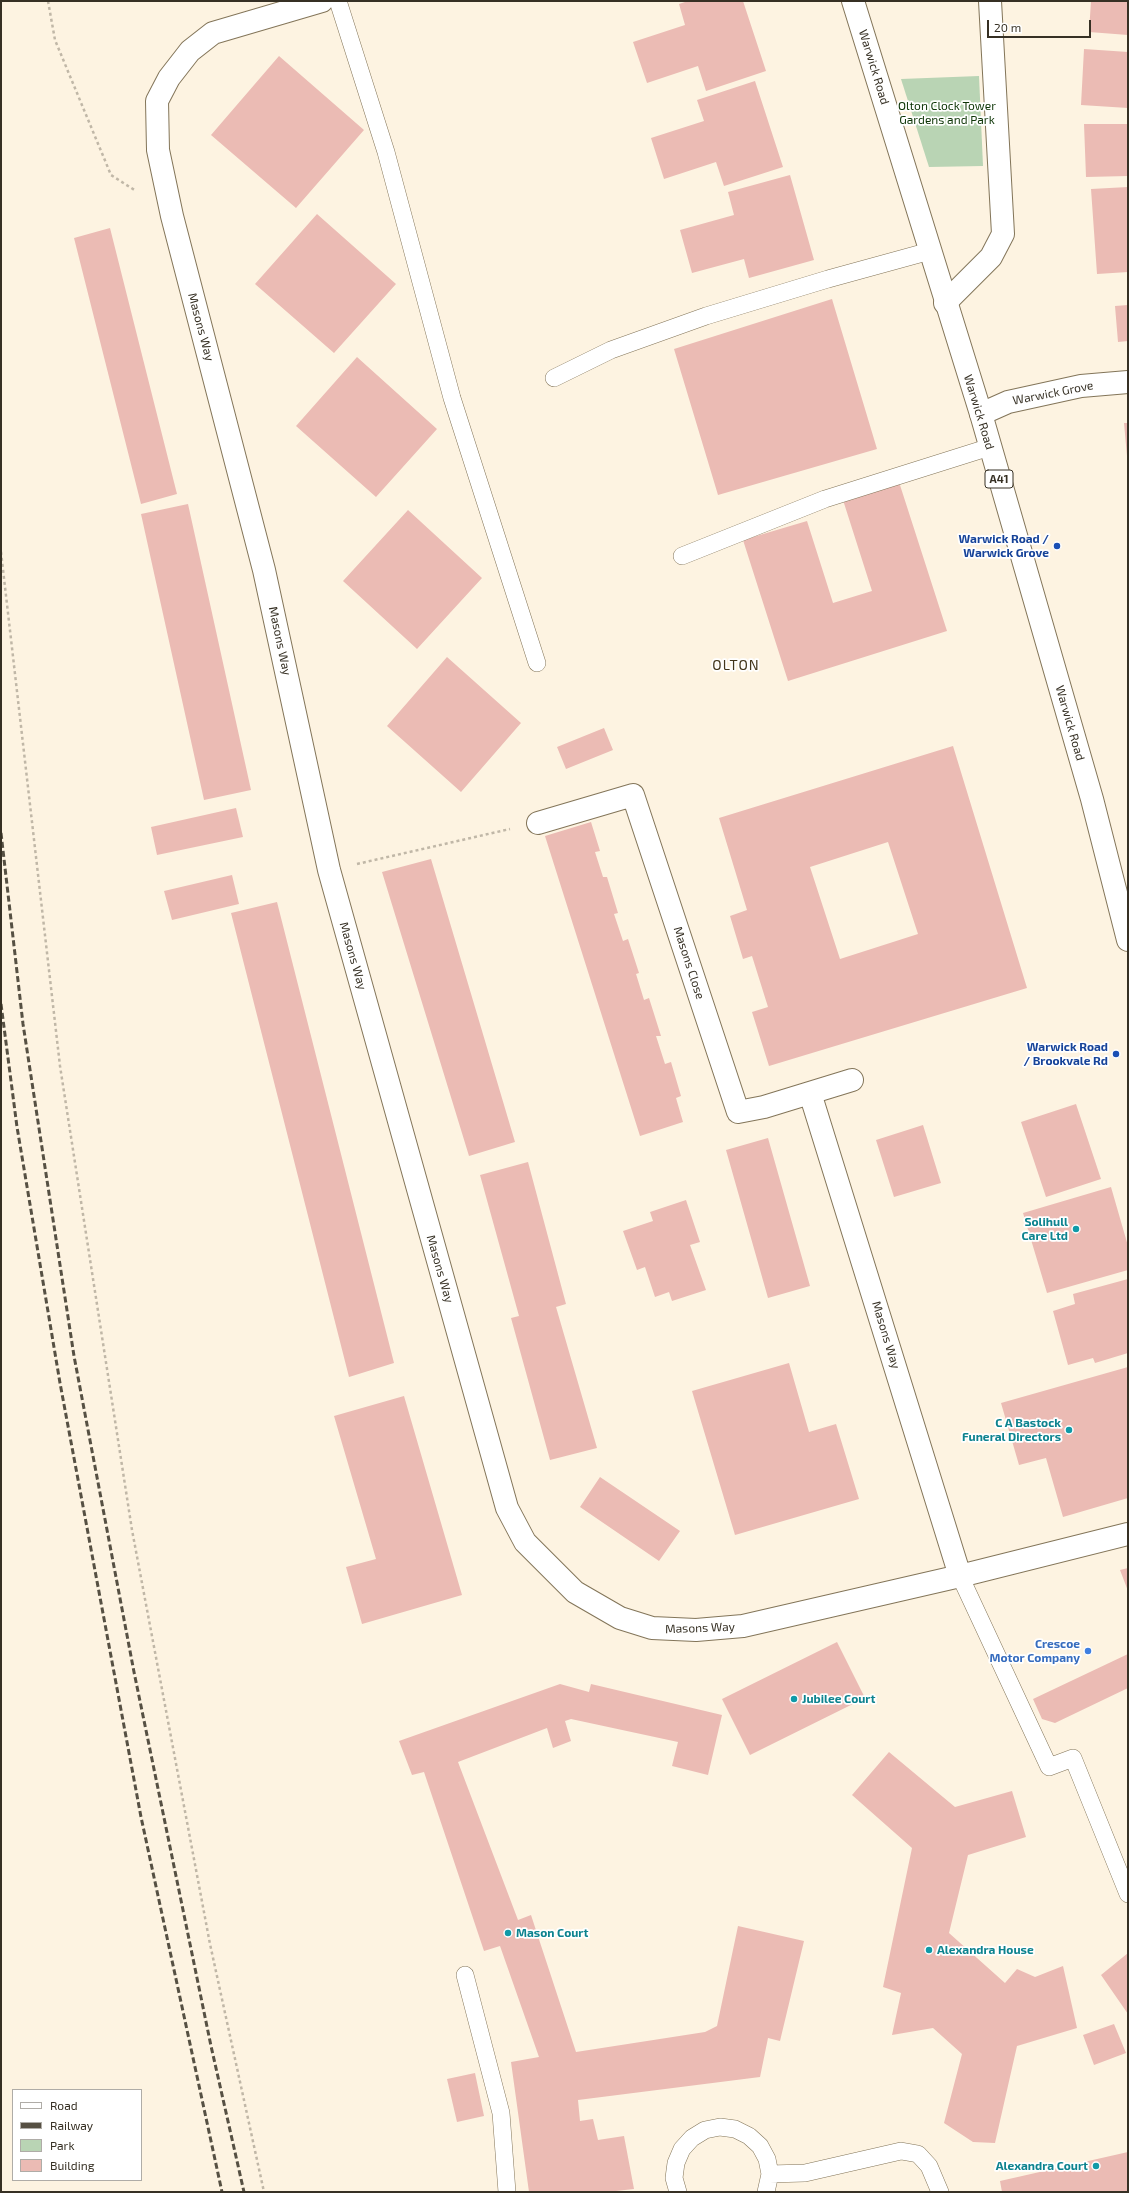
<!DOCTYPE html>
<style>
body{margin:0}
#map{position:relative;width:1129px;height:2193px;overflow:hidden;background:#fdf3e1;font-family:"Exo 2",sans-serif}
canvas{display:block}
.frame{position:absolute;inset:0;border:2px solid #363024;pointer-events:none}
.legend{position:absolute;left:12px;top:2089px;width:130px;height:92px;box-sizing:border-box;background:#fff;border:1px solid #afaca7;margin:0;padding:5px 7px;list-style:none;font-size:12px;color:#363024}
.legend li{display:flex;align-items:center;gap:8px;height:20px}
.legend b{width:20px;border:1px solid #afaca7}
.scale{position:absolute;left:987px;top:20px;width:104px;height:18px;box-sizing:border-box;border:2px solid #363024;border-top:0;padding-left:5px;font-size:12px;line-height:14px;white-space:nowrap;color:#363024;-webkit-text-stroke:3px #fff;paint-order:stroke}
</style>
<div id="map">
<canvas width="1129" height="2193"></canvas>
<div class="frame"></div>
<ul class="legend">
<li><b style="height:5px;background:#fff"></b>Road</li>
<li><b style="height:5px;background:#565043"></b>Railway</li>
<li><b style="height:11px;background:#b9d4b4"></b>Park</li>
<li><b style="height:11px;background:#ebbbb4"></b>Building</li>
</ul>
<div class="scale">20 m</div>
</div>
<script>
const c = document.querySelector('canvas').getContext('2d');
c.lineJoin = 'round';
function paint(path, color) {
  c.fillStyle = color;
  c.fill(path, 'evenodd');
}
function shape(rows) {
  const path = new Path2D();
  for (const r of rows) {
    path.moveTo(r[0], r[1]);
    for (let i = 2; i < r.length; i += 2) path.lineTo(r[i], r[i + 1]);
  }
  return path;
}
function strokePath(path, color, width, dash) {
  c.strokeStyle = color;
  c.lineWidth = width;
  c.lineCap = dash ? 'butt' : 'round';
  c.setLineDash(dash || []);
  c.stroke(path);
}
function drawText(font, color, halo, rows, align = 'center') {
  c.font = font + ' "Exo 2",sans-serif';
  c.lineWidth = 3.5;
  c.setLineDash([]);
  c.textBaseline = 'middle';
  c.strokeStyle = halo;
  c.fillStyle = color;
  for (const [text, x, y, turn = 0] of rows) {
    c.save();
    c.translate(x, y);
    c.rotate((+turn || 0) * Math.PI / 180);
    c.textAlign = isNaN(turn) ? turn : align;
    if (halo) c.strokeText(text, 0, 0);
    c.fillText(text, 0, 0);
    c.restore();
  }
}
paint(shape([
 [979,76,983,166,929,167,901,79]
]), '#b9d4b4');
paint(shape([
 [688,1,743,1,766,71,706,91,698,66,647,83,633,42,685,25,679,4],
 [1091,1,1128,1,1128,35,1089,32],
 [1084,49,1128,52,1128,108,1081,105],
 [279,56,364,130,296,208,211,135],
 [755,81,783,167,724,186,716,162,664,179,651,138,704,121,697,100],
 [1084,124,1128,124,1128,176,1086,177],
 [790,175,814,260,749,278,744,259,692,273,680,230,734,215,728,192],
 [1128,187,1128,272,1097,274,1091,189],
 [317,214,396,284,334,353,255,284],
 [110,228,177,494,141,504,74,238],
 [832,299,877,449,718,495,674,349],
 [1128,305,1128,341,1118,342,1115,306],
 [357,357,437,429,376,497,296,426],
 [1124,423,1128,423,1128,456,1127,456],
 [899,482,947,631,788,681,743,540,807,521,833,603,872,591,843,500],
 [188,504,251,790,204,800,141,514],
 [408,510,482,578,417,649,343,581],
 [447,657,521,723,461,792,387,726],
 [604,728,613,750,566,769,557,747],
 [953,746,1027,988,769,1066,752,1012,768,1007,752,956,743,959,730,916,747,910,719,818],
 [888,842,918,934,840,959,810,867],
 [236,808,243,837,157,855,151,827],
 [591,822,600,851,595,852,603,877,607,877,618,913,614,914,623,941,628,939,639,973,636,974,644,1000,649,998,661,1036,656,1036,665,1064,671,1062,681,1096,676,1098,683,1122,640,1136,545,836],
 [431,859,515,1142,469,1156,382,872],
 [232,875,239,904,172,920,164,891],
 [277,902,394,1363,349,1377,231,913],
 [1076,1104,1101,1179,1046,1197,1021,1122],
 [923,1125,941,1183,894,1197,876,1140],
 [768,1138,810,1286,768,1298,726,1150],
 [528,1162,566,1304,556,1307,597,1448,550,1460,511,1318,519,1316,480,1175],
 [1111,1187,1128,1246,1128,1270,1047,1293,1023,1213],
 [686,1200,700,1242,690,1245,706,1290,672,1301,669,1292,655,1297,645,1267,637,1270,623,1231,653,1221,650,1212],
 [1128,1279,1128,1353,1095,1363,1093,1358,1068,1365,1053,1311,1075,1304,1073,1294],
 [789,1363,809,1432,836,1424,859,1499,735,1535,692,1391],
 [1128,1367,1128,1498,1063,1517,1046,1458,1019,1465,1001,1403],
 [404,1396,462,1595,362,1624,346,1567,376,1559,334,1416],
 [600,1477,680,1531,659,1561,580,1507],
 [1128,1568,1128,1591,1120,1570],
 [837,1642,865,1698,750,1755,722,1699],
 [1128,1654,1128,1688,1055,1723,1042,1719,1033,1699],
 [560,1684,589,1692,591,1684,722,1715,708,1775,672,1766,678,1742,571,1719,565,1721,571,1741,553,1748,547,1728,458,1762,518,1920,531,1915,576,2052,705,2032,717,2026,738,1926,804,1941,780,2041,768,2038,760,2077,578,2100,580,2121,593,2119,598,2140,624,2136,634,2189,607,2192,529,2192,511,2062,539,2057,500,1946,484,1951,424,1772,412,1775,399,1741],
 [889,1752,955,1807,1012,1791,1026,1837,968,1855,949,1933,1005,1983,1017,1969,1035,1977,1063,1966,1077,2028,1017,2046,995,2143,973,2142,944,2123,962,2054,933,2028,892,2035,901,1993,883,1987,912,1848,852,1795],
 [1128,1953,1128,2014,1101,1975],
 [1114,2024,1126,2053,1094,2065,1083,2035],
 [475,2073,484,2116,457,2122,447,2079],
 [1128,2152,1128,2192,1002,2192,1000,2181]
]), '#ebbbb4');
const service = shape([
 [338,1,386,152,452,398,537,663],
 [554,378,611,350,706,316,828,279,930,251],
 [682,556,825,499,990,447],
 [960,1576,1049,1767,1073,1758,1128,1894],
 [465,1975,501,2113,507,2192],
 [770,2174,805,2173,901,2151,918,2154,929,2166,940,2192],
 [678,2192,674,2178,676,2163,682,2149,692,2138,705,2130,720,2127,735,2129,749,2136,760,2146,767,2159,770,2174,766,2192]
]);
const minor = shape([
 [322,1,213,33,190,51,169,78,157,101,158,150,172,216,264,570,329,870,507,1508,525,1542,575,1592,620,1618,652,1628,696,1630,743,1626,960,1576,1128,1534],
 [945,303,991,257,1003,234,990,1],
 [981,414,1008,402,1081,386,1128,382],
 [538,823,633,795,738,1112,764,1107,852,1080],
 [810,1093,960,1576]
]);
const trunk = shape([
 [853,1,981,414,1092,799,1128,940]
]);
strokePath(service, '#837559', 18);
strokePath(minor, '#837559', 24);
strokePath(trunk, '#837559', 24);
strokePath(shape([
 [48,1,55,40,111,175,136,191],
 [1,552,60,1066,132,1530,210,1944,264,2192],
 [357,864,510,829]
]), '#c0b7a7', 2.5, [3, 3]);
strokePath(service, '#fff', 17);
strokePath(minor, '#fff', 22);
strokePath(trunk, '#fff', 22);
strokePath(shape([
 [1,833,23,1024,74,1356,134,1672,211,2046,244,2192],
 [1,1004,17,1127,60,1383,141,1817,222,2192]
]), '#565043', 3, [6, 3]);
for (const [x, y, r, color] of [
 [1057,546,4,"#1a4fb4"],
 [1116,1054,4,"#1a4fb4"],
 [1076,1229,4,"#0f9aa8"],
 [1069,1430,4,"#0f9aa8"],
 [1088,1651,4,"#3f7fe0"],
 [794,1699,4,"#0f9aa8"],
 [508,1933,4,"#0f9aa8"],
 [929,1950,4,"#0f9aa8"],
 [1096,2166,4,"#0f9aa8"]
]) {
  const dot = new Path2D();
  dot.arc(x, y, r, 0, 2 * Math.PI);
  c.fillStyle = color;
  c.fill(dot);
  strokePath(dot, '#fff', 1.5);
}
for (const [x, y, w] of [
 [999,479,28]
]) {
  const box = new Path2D();
  box.roundRect(x - w / 2, y - 9, w, 18, 3);
  c.fillStyle = '#fff';
  c.fill(box);
  strokePath(box, '#363024', 1);
}
drawText('bold 11px', '#363024', null, [
 ["A41",999,479]
]);
drawText('12px', '#363024', '#fff', [
 ["Warwick Road",874,67,73],
 ["Masons Way",201,327,75],
 ["Warwick Grove",1053,393,-11],
 ["Warwick Road",979,412,73],
 ["Masons Way",280,641,78],
 ["Warwick Road",1070,723,74],
 ["Masons Way",353,956,74],
 ["Masons Close",689,963,72],
 ["Masons Way",440,1269,74],
 ["Masons Way",886,1335,73],
 ["Masons Way",700,1628,-2]
]);
drawText('12px', '#0e3607', '#fff', [
 ["Olton Clock Tower",947,106],
 ["Gardens and Park",947,120]
]);
drawText('bold 12px', '#164399', '#fff', [
 ["Warwick Road /",1049,539],
 ["Warwick Grove",1049,553],
 ["Warwick Road",1108,1047],
 ["/ Brookvale Rd",1108,1061]
], 'right');
drawText('bold 12px', '#0d838f', '#fff', [
 ["Solihull",1068,1222],
 ["Care Ltd",1068,1236],
 ["C A Bastock",1061,1423],
 ["Funeral Directors",1061,1437],
 ["Jubilee Court",802,1699,"left"],
 ["Mason Court",516,1933,"left"],
 ["Alexandra House",937,1950,"left"],
 ["Alexandra Court",1088,2166]
], 'right');
drawText('bold 12px', '#366cbe', '#fff', [
 ["Crescoe",1080,1644],
 ["Motor Company",1080,1658]
], 'right');
c.letterSpacing = '1px';
drawText('14px', '#42351b', '#fff', [
 ["OLTON",736,665]
]);
c.letterSpacing = '0px';
</script>
